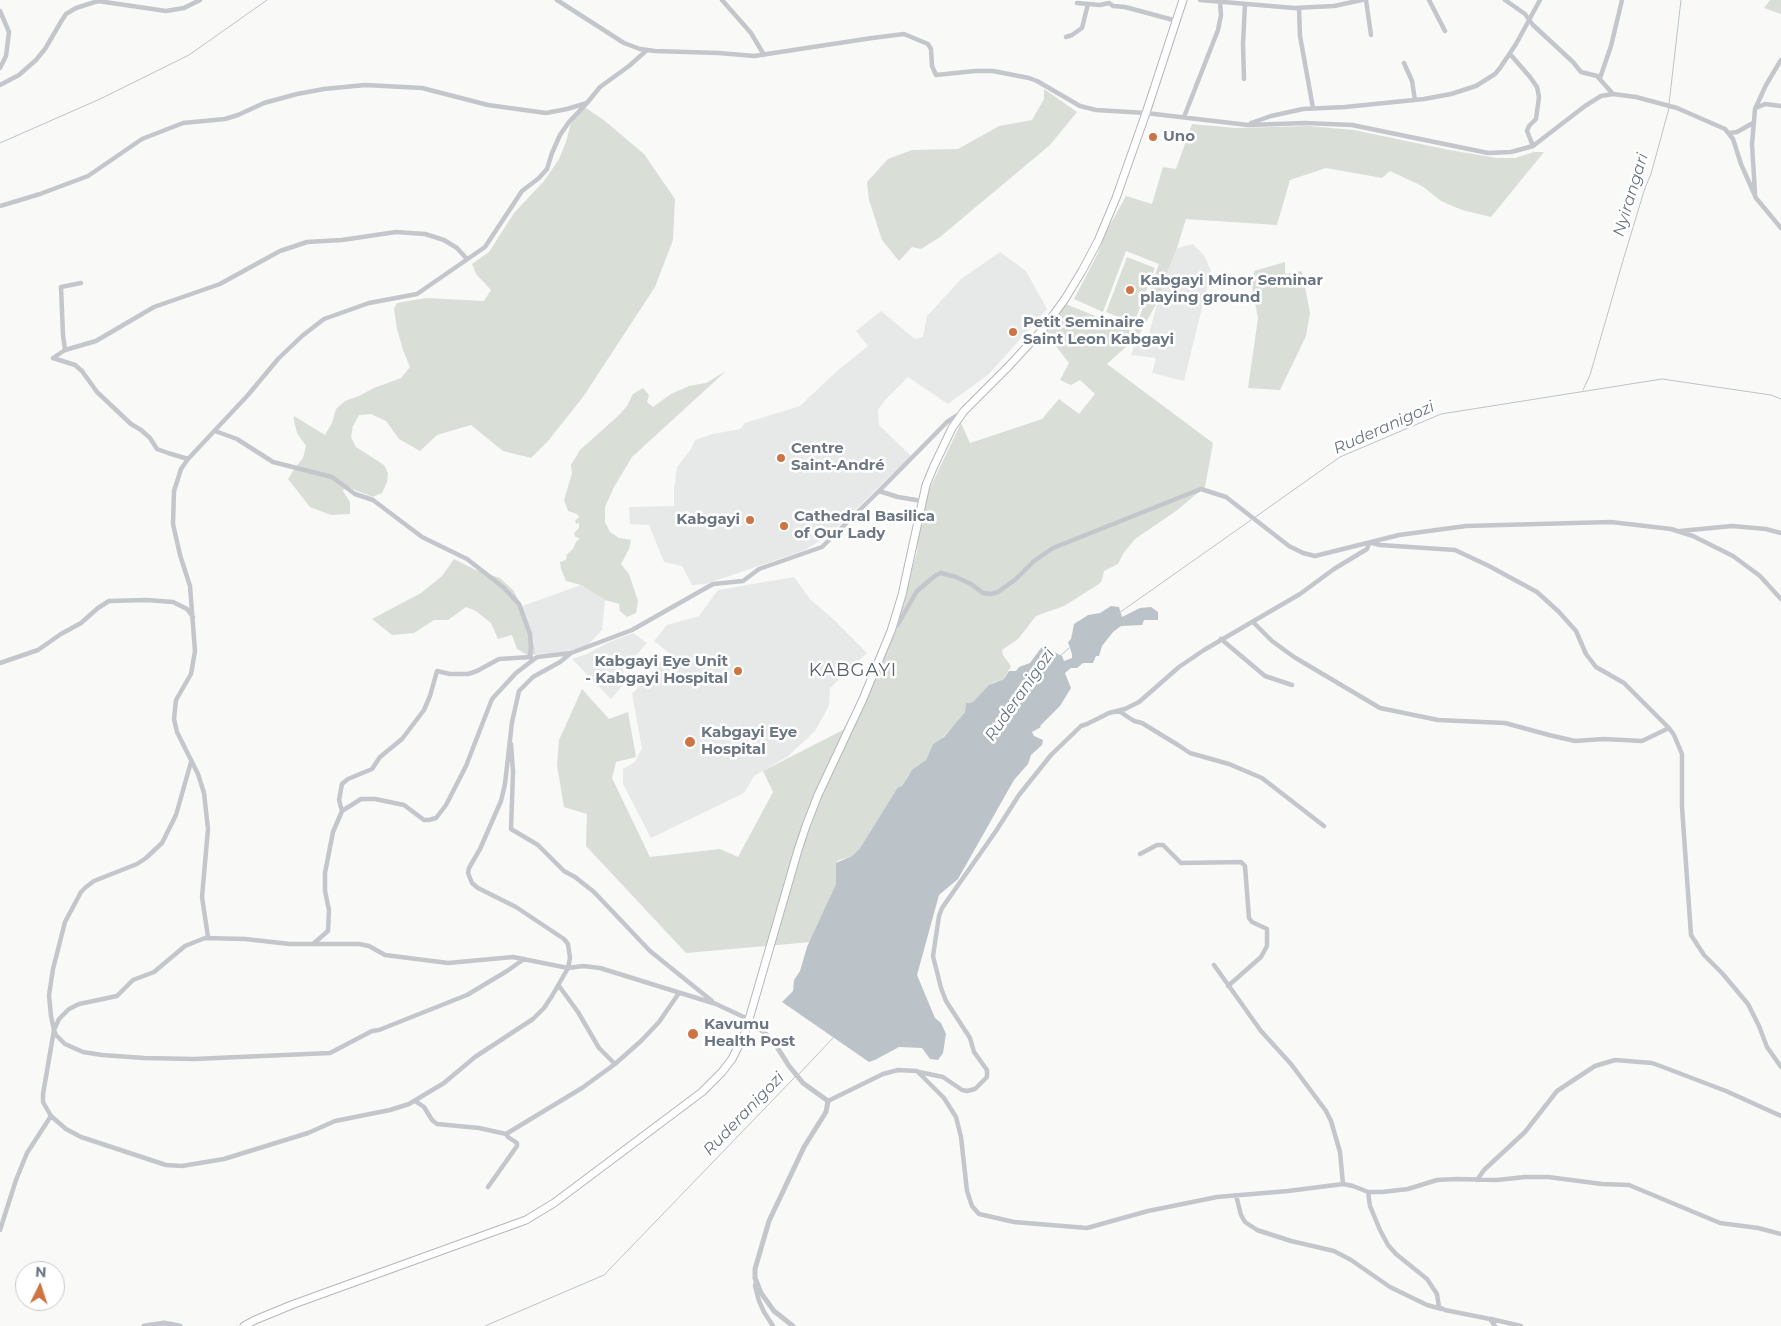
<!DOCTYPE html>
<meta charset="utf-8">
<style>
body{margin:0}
#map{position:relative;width:1781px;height:1326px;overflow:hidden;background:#f9f9f8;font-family:Montserrat,sans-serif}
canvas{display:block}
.north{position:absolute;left:15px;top:1261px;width:50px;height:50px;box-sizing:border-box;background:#fff;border:1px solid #c4c9ce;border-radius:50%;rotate:4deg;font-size:14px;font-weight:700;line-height:20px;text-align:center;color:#6c7784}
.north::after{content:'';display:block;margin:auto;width:18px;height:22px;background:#ce7343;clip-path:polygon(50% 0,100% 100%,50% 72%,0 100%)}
</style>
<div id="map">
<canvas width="1781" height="1326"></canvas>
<div class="north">N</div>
</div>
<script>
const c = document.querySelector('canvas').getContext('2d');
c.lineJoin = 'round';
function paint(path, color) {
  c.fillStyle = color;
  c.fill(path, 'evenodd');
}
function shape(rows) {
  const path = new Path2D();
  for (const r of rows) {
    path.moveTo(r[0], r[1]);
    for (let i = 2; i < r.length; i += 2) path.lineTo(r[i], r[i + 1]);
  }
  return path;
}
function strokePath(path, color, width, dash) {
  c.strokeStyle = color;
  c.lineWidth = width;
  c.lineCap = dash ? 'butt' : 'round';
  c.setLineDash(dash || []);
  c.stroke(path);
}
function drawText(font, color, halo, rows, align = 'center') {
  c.font = font + ' Montserrat,sans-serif';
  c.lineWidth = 5;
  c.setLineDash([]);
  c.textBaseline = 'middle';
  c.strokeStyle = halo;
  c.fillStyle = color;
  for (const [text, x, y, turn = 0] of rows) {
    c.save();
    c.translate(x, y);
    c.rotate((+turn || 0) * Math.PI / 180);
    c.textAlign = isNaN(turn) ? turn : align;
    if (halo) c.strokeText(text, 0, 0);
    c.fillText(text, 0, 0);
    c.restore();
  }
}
paint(shape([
 [1193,244,1204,255,1211,271,1184,381,1152,373,1156,358,1131,355,1137,338,1148,337,1162,286,1177,248],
 [1000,252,1026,271,1047,309,989,374,948,404,908,377,885,400,878,410,879,425,911,456,829,535,805,550,706,584,692,585,682,566,664,562,649,525,630,524,629,507,674,506,674,490,677,467,691,449,695,440,713,434,740,429,745,423,800,406,837,371,868,346,856,331,881,311,915,339,923,337,927,316,961,279],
 [794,577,810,599,832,618,867,653,830,688,829,706,815,731,787,757,754,776,744,793,651,838,623,784,623,769,635,762,642,748,632,694,669,653,654,641,667,625,699,616,718,590],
 [581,585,605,600,602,630,586,647,561,652,536,654,522,606],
 [633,633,647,643,623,670,626,682,611,699,572,659,587,654,607,643]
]), '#e7e8e8');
paint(shape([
 [1770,0,1781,0,1781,14,1764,8],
 [1044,89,1077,112,1050,145,940,237,921,249,912,247,899,261,882,240,869,200,867,182,888,159,912,150,958,149,999,126,1032,120,1044,99],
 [583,106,605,121,644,154,675,199,673,240,655,287,583,397,548,441,531,458,503,451,471,425,437,435,420,451,399,439,386,421,371,414,359,415,353,426,351,437,356,447,384,465,388,473,387,482,382,493,373,497,345,486,343,491,350,502,350,514,331,515,310,507,288,479,295,468,303,458,306,446,297,433,294,421,294,416,325,435,332,423,336,409,345,401,359,396,374,388,401,378,410,367,403,350,397,329,394,309,397,303,426,298,484,301,491,290,476,274,472,264,489,252,514,213,544,181,559,159,566,142,571,123],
 [1192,124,1236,128,1309,126,1354,130,1449,150,1497,158,1515,158,1534,152,1544,152,1491,217,1462,210,1441,201,1422,186,1390,171,1382,178,1326,168,1290,180,1277,225,1186,219,1177,248,1162,286,1159,299,1139,335,1107,364,1213,443,1205,487,1176,511,1135,539,1123,554,1118,564,1104,571,1102,580,1099,584,1064,606,1036,616,1018,639,1002,650,1003,655,1011,666,1004,679,992,683,973,702,968,702,965,712,958,722,940,740,933,744,926,760,909,774,902,786,898,787,860,848,852,856,837,861,836,884,811,942,686,953,586,846,587,814,564,807,557,765,559,740,582,689,609,719,628,712,636,757,616,762,612,778,650,857,720,849,738,857,773,792,763,771,843,730,893,634,917,552,920,509,961,423,970,443,1042,419,1059,399,1079,414,1095,394,1080,380,1071,385,1060,380,1069,363,1045,332,1066,304,1134,332,1159,264,1126,251,1103,312,1074,299,1097,255,1107,230,1126,196,1152,204,1163,167,1176,169],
 [1127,257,1155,268,1134,323,1106,312],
 [1285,262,1285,274,1302,271,1310,313,1306,336,1280,390,1248,388,1258,318,1250,276,1254,274,1254,271],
 [726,371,632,457,614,487,605,507,605,522,610,532,619,538,631,540,629,549,621,564,629,574,638,601,636,613,627,617,620,611,619,604,605,600,581,585,566,581,561,569,560,562,566,560,567,554,573,549,576,542,580,538,575,537,574,533,579,528,579,523,576,524,575,521,579,517,577,514,568,511,564,500,572,473,571,465,580,450,619,415,627,406,633,394,643,388,649,395,647,402,653,407,671,394,689,386,706,383],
 [454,559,476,570,500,578,513,590,522,606,536,654,529,656,517,649,512,635,498,639,491,623,476,611,466,607,448,620,434,620,414,633,392,635,372,619,421,593,442,576]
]), '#d9ded7');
paint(shape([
 [1111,606,1119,607,1122,617,1140,608,1151,607,1158,612,1158,620,1144,620,1142,625,1121,626,1113,632,1102,646,1099,656,1096,656,1093,663,1083,663,1077,668,1071,668,1065,673,1071,688,1060,706,1040,726,1041,727,1032,732,1034,736,1043,740,1042,745,1031,755,1028,764,1014,780,958,879,939,895,917,975,935,1018,941,1023,946,1034,943,1053,938,1060,930,1059,922,1048,899,1047,875,1060,869,1062,782,1002,793,991,794,980,800,971,807,947,836,884,836,863,852,856,860,848,898,787,902,786,912,770,926,760,933,744,944,737,961,717,965,712,966,703,973,702,989,685,1004,679,1009,671,1016,671,1019,667,1030,663,1041,648,1044,647,1062,656,1064,661,1072,658,1072,654,1068,642,1071,639,1074,624,1088,615,1100,613]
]), '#bcc3c8');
strokePath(shape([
 [1669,104,1681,0],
 [0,143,100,99,189,55,267,0],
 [1583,390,1590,375,1624,257,1645,188,1651,174,1669,108],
 [1254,518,1340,457,1441,414,1662,379,1771,395,1781,399],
 [1119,613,1251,520],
 [1059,657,1069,648],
 [798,1075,833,1038],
 [485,1326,604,1275,795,1077]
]), '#bcc3c8', 1);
const trunk = shape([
 [244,1326,255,1320,294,1304,526,1220,554,1203,702,1092,722,1072,732,1059,745,1033,798,850,806,826,818,795,863,699,891,631,902,595,926,485,933,468,952,428,964,411,1008,367,1044,328,1065,299,1082,271,1098,241,1116,198,1146,113,1183,0]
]);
strokePath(trunk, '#b5b7bb', 9);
strokePath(shape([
 [557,0,624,43,640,49,655,51,719,53,754,56,872,38,904,34,928,44,931,49,932,66,936,75,975,71,993,71,1029,78,1037,81,1080,106,1096,110,1146,113,1248,125,1305,123,1352,125,1488,153,1511,152,1533,146,1585,106,1601,96,1613,94,1636,97,1677,108,1725,129,1733,139,1741,164,1756,198,1781,228],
 [722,0,751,33,764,55],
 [1200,0,1294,8,1334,6,1362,0],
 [1366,0,1371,35],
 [1429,0,1445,31],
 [1505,0,1525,14,1533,25,1573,62,1581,72,1597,76,1613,94],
 [1077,3,1100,5,1109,3,1113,6,1125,7,1177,21],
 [1299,8,1300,36,1313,108],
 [0,11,9,32,6,56,0,68],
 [1066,37,1072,35,1082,28,1088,4],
 [1510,54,1530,77,1537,87,1539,97,1536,119,1529,126,1527,131,1533,146],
 [1404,63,1412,81,1415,100],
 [1600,78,1611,46,1622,0],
 [1244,79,1243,44,1245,4],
 [0,85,19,75,36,60,45,49,62,20,66,14,76,8,98,1,166,11,184,8,200,0],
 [1756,108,1765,104,1781,106],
 [1184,117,1218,30,1221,15,1220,2],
 [1251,123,1271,116,1303,109,1345,107,1424,99,1451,94,1476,86,1495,74,1500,68,1516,44,1540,0],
 [1729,133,1737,132,1753,123],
 [1755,194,1752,144,1755,109,1766,85,1781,60],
 [0,206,40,194,88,176,142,139,183,123,225,119,238,115,264,103,297,94,324,89,365,85,422,88,488,105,546,113,567,109,587,103,600,87,629,66,647,50],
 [65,350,63,335,61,287,81,283],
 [53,358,65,350,96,341,154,307,220,284,280,251,307,242,342,240,396,232,425,234,444,240,457,248,467,259],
 [53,358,75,365,82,371,97,392,131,424,141,430,150,438,157,449,168,453,188,459],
 [215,431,237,439,273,462,332,477,355,494,373,500,422,537,467,559,503,587,519,604,530,634,531,647,530,656],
 [879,491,947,422,961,413],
 [1680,531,1732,526,1766,529,1781,533],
 [1372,543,1380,545,1455,550,1489,566,1537,592,1559,612,1576,631,1586,654,1596,667,1624,683,1669,728],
 [1253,622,1272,641,1294,657,1380,708,1438,720,1505,723,1549,735,1575,741,1603,739,1642,741,1669,728,1674,735,1682,754,1682,807,1691,935,1704,955,1722,973,1748,1004,1759,1026,1767,1047,1781,1067],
 [892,630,898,624,917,591,936,575,941,573,956,577,971,584,983,593,991,594,998,592,1016,579,1034,561,1053,548,1201,489,1226,497,1289,546,1303,553,1315,556,1399,535,1466,526,1611,522,1671,529,1693,536,1733,556,1760,576,1781,599],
 [1221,639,1265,676,1292,685],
 [0,663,38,650,61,634,81,623,98,608,109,601,146,600,173,602,187,609,193,617],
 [1119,711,1134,721,1142,723,1178,745,1190,753,1229,764,1262,778,1324,826],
 [511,744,513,772,511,829,538,845,564,871,575,877,594,892,650,951,712,1001],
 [191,762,176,815,162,843,146,858,137,864,94,881,86,887,81,892,65,922,53,969,49,995,51,1016,54,1030,56,1035,65,1044,83,1052,102,1055,144,1058,194,1059,330,1053,372,1031,379,1030,467,995,507,971,524,959],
 [342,811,339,800,342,784,348,779,372,769,380,757,402,739,424,710,430,696,437,671,450,674,468,674,477,671,499,659,531,657],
 [1140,854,1157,845,1163,845,1181,863,1241,862,1245,866,1249,918,1252,922,1267,929,1267,946,1261,957,1228,986],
 [208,937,202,897,208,829,204,793,198,774,177,732,174,719,176,700,191,674,195,651,190,586,180,555,173,524,174,491,181,469,188,459,248,395,278,359,302,336,324,319,369,303,417,294,485,247,522,191,539,178,547,169,552,153,560,135,569,122,587,103],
 [313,944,328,931,329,910,325,891,325,873,333,832,342,811,361,799,375,799,404,805,424,820,429,820,436,818,446,805,466,766,492,699,516,673,537,657,571,653,632,630,713,584,743,581,759,569,822,547,879,491,898,497,922,501],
 [1214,965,1261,1031,1291,1064,1326,1111,1331,1121,1340,1152,1343,1184],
 [559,986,578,1012,599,1048,615,1064],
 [919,1072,943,1077,962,1090,967,1091,975,1089,987,1077,987,1070,974,1052,970,1038,946,1001,941,988,933,956,939,916,942,908,996,831,1019,795,1051,755,1081,726,1087,724,1109,713,1125,709,1139,702,1179,667,1204,650,1300,594,1334,569,1367,549,1369,544],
 [415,1101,424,1107,432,1120,437,1124,479,1128,506,1134,582,1088,615,1064,641,1041,659,1022,679,993],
 [828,1101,883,1074,898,1070,917,1071,944,1098,956,1117,961,1137,967,1191,972,1206,979,1214,1014,1222,1087,1228,1148,1211,1217,1197,1288,1191,1343,1184,1353,1186,1368,1192,1382,1192,1408,1189,1437,1180,1457,1179,1497,1180,1525,1177,1548,1177,1602,1184,1629,1185,1720,1223,1758,1228,1781,1234],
 [51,1116,66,1129,81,1137,166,1165,182,1166,224,1159,308,1133,335,1121,390,1110,409,1104,444,1083,475,1057,533,1019,544,1008,552,996,568,968,570,958,568,944,564,939,516,907,478,888,472,883,468,873,469,868,480,849,501,801,505,784,512,722,519,691,533,677,560,662,571,653],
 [1477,1180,1484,1170,1525,1132,1557,1091,1595,1066,1615,1060,1652,1063,1663,1067,1726,1091,1781,1116],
 [488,1187,517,1146,517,1143,508,1137,506,1134],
 [1368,1192,1370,1206,1380,1230,1388,1245,1396,1254,1427,1279,1437,1294,1439,1307,1445,1310,1490,1319,1495,1326],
 [1236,1195,1241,1215,1245,1222,1257,1230,1291,1241,1334,1251,1351,1260,1390,1287,1427,1305,1442,1309],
 [0,1230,16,1180,27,1153,51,1116,43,1102,43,1094,54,1030,59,1019,69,1009,79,1004,117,996,133,980,154,972,185,946,205,938,245,939,290,944,359,944,369,946,385,955,448,963,513,957,568,968,583,966,600,968,716,1004,748,1019],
 [756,1282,755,1286,759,1301,764,1312,773,1326],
 [1491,1319,1521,1326]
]), '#c3c6ca', 4.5);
strokePath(shape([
 [748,1019,766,1034,777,1047,789,1066,803,1083,828,1101,826,1112,804,1147,769,1221,755,1269,755,1278,761,1293,774,1311,793,1326],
 [144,1326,164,1323,180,1326]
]), '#c3c6ca', 5);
strokePath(trunk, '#fff', 7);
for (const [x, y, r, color] of [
 [1153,137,5,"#ce7343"],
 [1130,290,5,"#ce7343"],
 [1013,332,5,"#ce7343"],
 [781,458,5,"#ce7343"],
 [750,520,5,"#ce7343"],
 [784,526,5,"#ce7343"],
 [738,671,5,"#ce7343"],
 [690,742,6,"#ce7343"],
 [693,1034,6,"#ce7343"]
]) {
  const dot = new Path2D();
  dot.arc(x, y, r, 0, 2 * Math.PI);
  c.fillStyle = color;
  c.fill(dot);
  strokePath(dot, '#fff', 2);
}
drawText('bold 15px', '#6c7784', '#fff', [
 ["Uno",1163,137],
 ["Kabgayi Minor Seminar",1140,281],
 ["playing ground",1140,298],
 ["Petit Seminaire",1023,323],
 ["Saint Leon Kabgayi",1023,340],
 ["Centre",791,449],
 ["Saint-André",791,466],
 ["Cathedral Basilica",794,517],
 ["of Our Lady",794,534],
 ["Kabgayi",740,520,"right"],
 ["Kabgayi Eye Unit",728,662,"right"],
 ["- Kabgayi Hospital",728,679,"right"],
 ["Kabgayi Eye",701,733],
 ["Hospital",701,750],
 ["Kavumu",704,1025],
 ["Health Post",704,1042]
], 'left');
drawText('italic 16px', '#68777f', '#fff', [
 ["Nyirangari",1631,195,-73],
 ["Ruderanigozi",1384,428,-24],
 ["Ruderanigozi",1020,695,-55],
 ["Ruderanigozi",744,1114,-46]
]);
c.letterSpacing = '1px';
drawText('18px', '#59616b', '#fff', [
 ["KABGAYI",853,671]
]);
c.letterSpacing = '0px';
</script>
